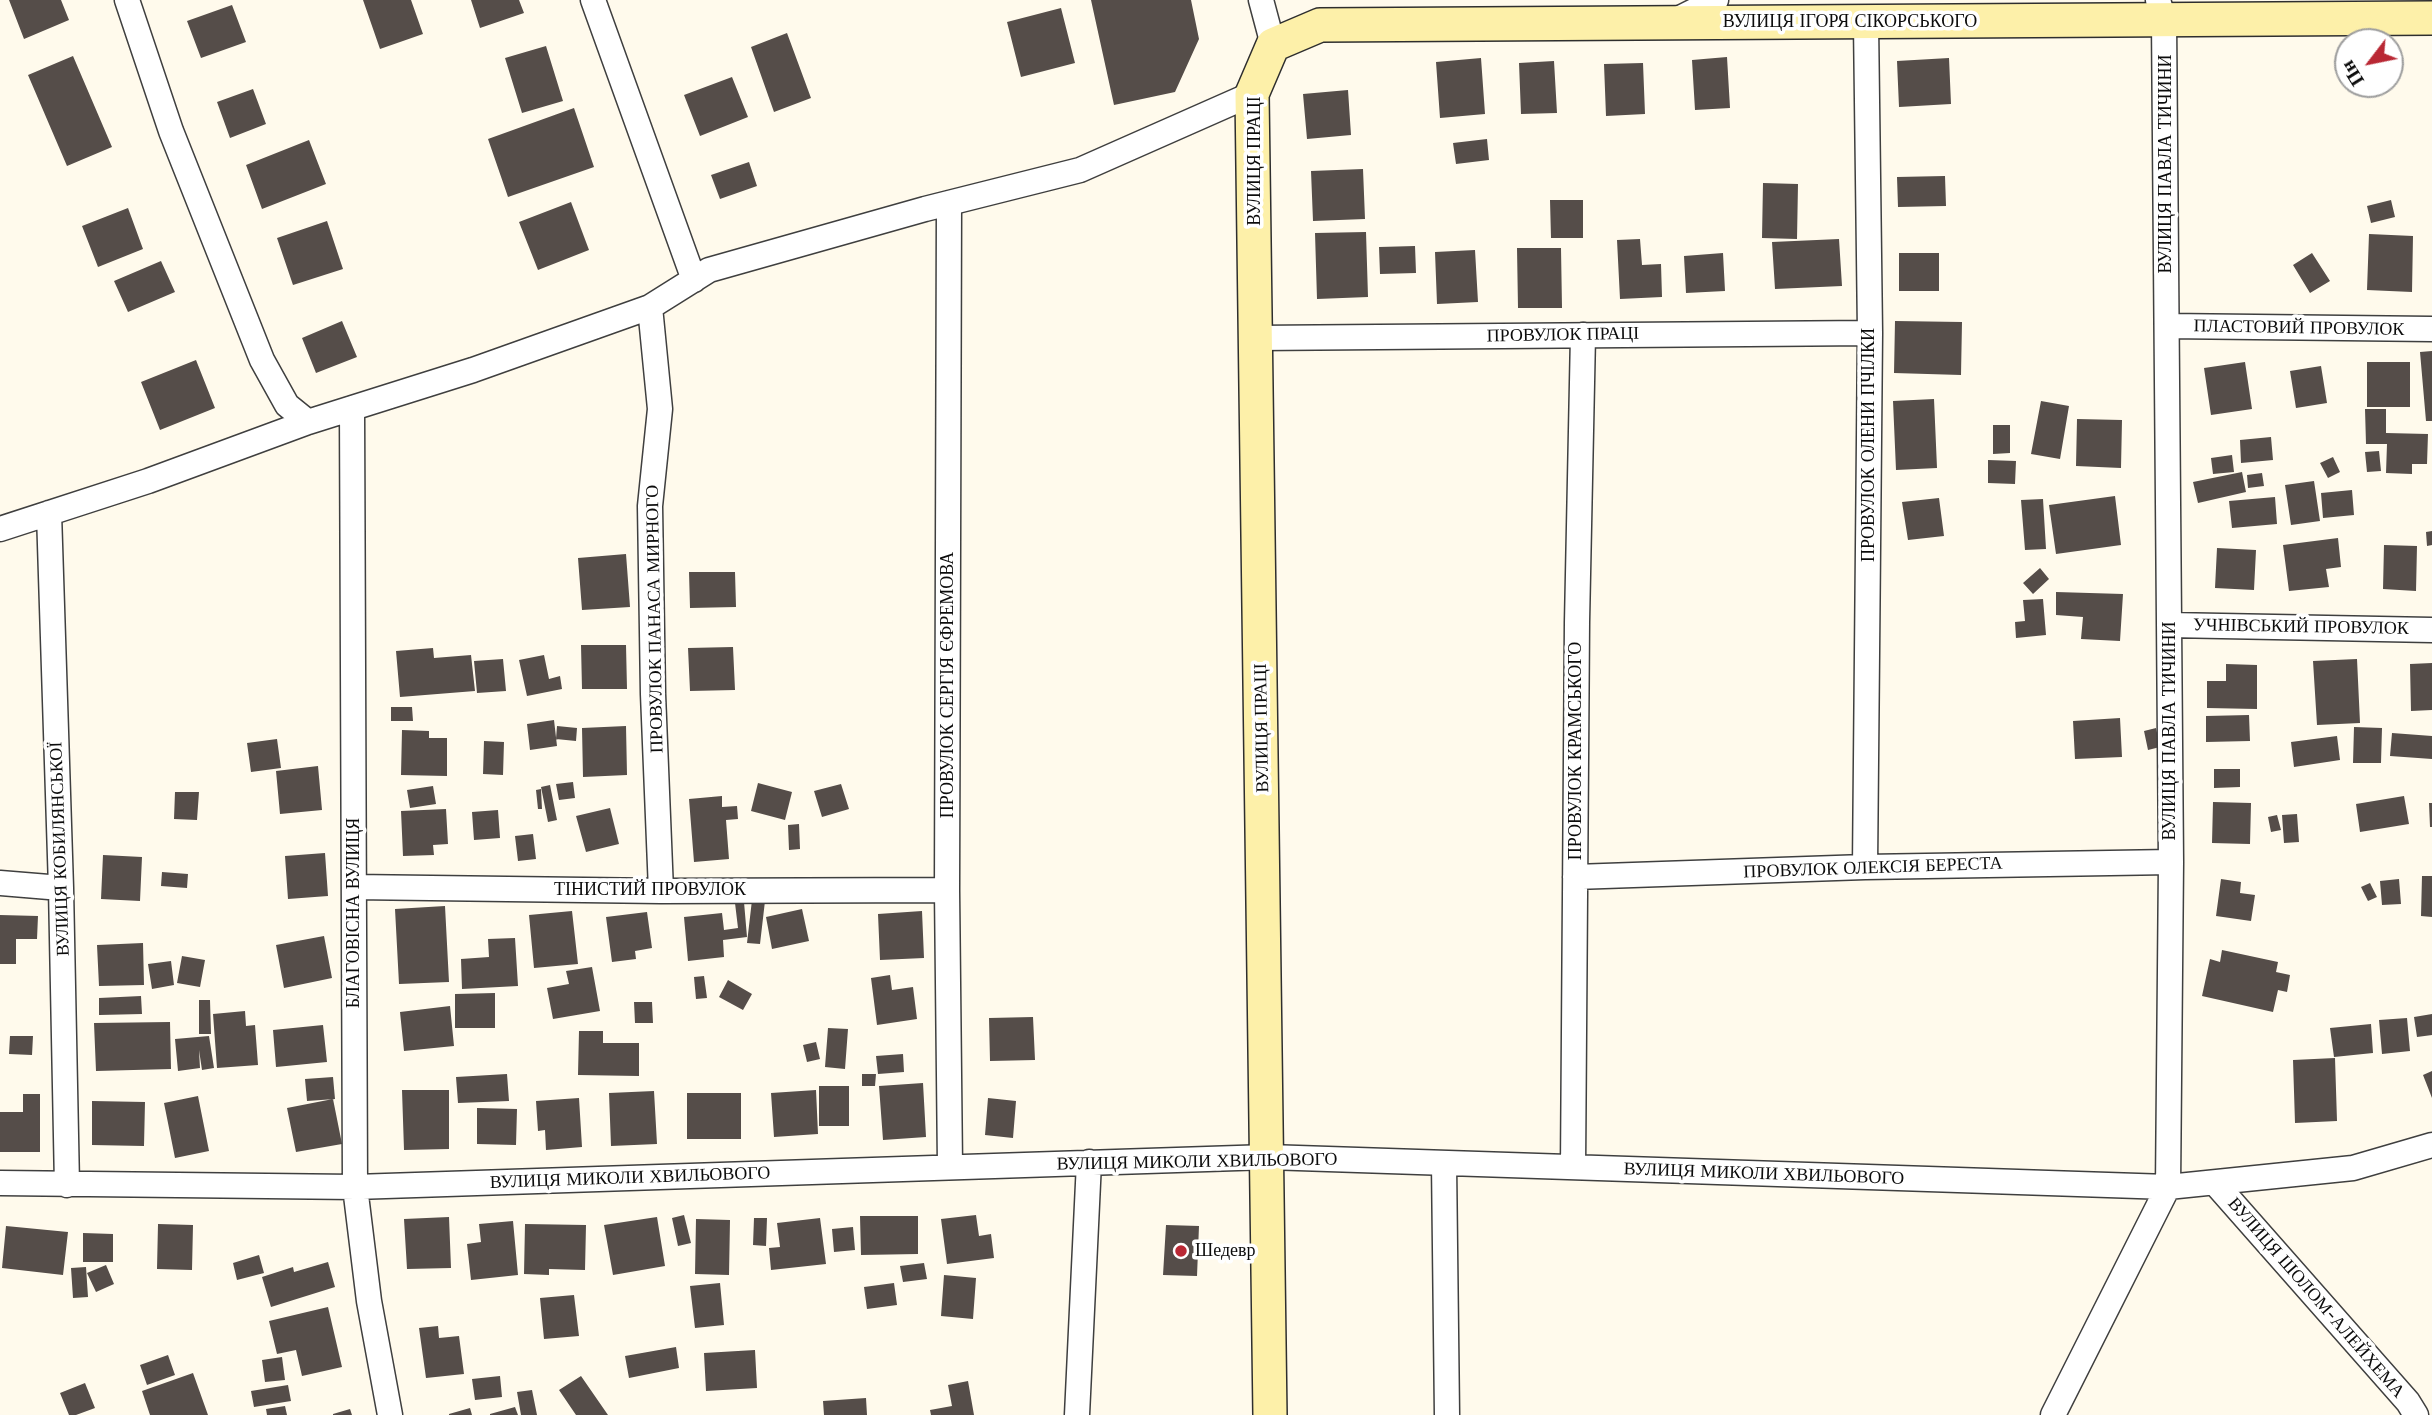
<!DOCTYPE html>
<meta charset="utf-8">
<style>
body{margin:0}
#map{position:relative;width:2432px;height:1415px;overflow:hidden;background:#fffaec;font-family:"Libre Baskerville",serif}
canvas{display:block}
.north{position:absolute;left:2334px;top:28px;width:70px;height:70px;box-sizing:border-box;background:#fff;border:2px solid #9e9e9e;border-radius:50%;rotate:238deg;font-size:19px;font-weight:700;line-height:28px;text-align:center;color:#0c0c0c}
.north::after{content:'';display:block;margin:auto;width:24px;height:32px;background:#b92834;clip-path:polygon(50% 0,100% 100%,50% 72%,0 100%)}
</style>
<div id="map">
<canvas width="2432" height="1415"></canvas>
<div class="north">Пн</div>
</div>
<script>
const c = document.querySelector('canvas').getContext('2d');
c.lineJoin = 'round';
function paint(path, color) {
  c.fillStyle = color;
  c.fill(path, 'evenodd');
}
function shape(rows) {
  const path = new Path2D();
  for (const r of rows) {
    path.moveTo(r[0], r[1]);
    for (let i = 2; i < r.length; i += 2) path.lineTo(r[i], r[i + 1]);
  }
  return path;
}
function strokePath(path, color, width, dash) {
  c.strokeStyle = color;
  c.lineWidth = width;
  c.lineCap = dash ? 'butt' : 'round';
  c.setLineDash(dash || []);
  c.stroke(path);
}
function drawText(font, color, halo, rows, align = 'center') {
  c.font = font + ' "Libre Baskerville",serif';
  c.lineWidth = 7;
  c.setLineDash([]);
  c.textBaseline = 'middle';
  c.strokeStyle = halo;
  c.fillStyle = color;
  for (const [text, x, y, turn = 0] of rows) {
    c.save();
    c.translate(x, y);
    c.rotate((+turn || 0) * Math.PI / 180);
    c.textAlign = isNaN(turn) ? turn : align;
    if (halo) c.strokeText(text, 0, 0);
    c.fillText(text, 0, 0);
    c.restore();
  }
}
paint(shape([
 [9,0,61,0,69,20,24,39],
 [363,0,411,0,423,34,380,49],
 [471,0,519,0,524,13,480,28],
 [1091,0,1191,0,1199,39,1175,92,1114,105],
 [232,5,246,42,201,58,187,21],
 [1061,8,1075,63,1021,77,1007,22],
 [787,33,811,98,774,112,751,47],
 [546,46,563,101,522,113,505,58],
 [73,56,112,147,67,166,28,75],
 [1727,57,1730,108,1695,110,1692,60],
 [1481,58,1485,114,1440,118,1436,62],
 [1949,58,1951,104,1899,107,1897,61],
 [1554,61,1557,113,1521,114,1519,63],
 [1643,63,1645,114,1606,116,1604,64],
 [732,77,748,117,700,136,684,95],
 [253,89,266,124,230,138,217,102],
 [1348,90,1351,135,1307,139,1303,94],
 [574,108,594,167,508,197,488,139],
 [1487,139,1489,160,1456,164,1453,143],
 [309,140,326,184,262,209,246,165],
 [749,162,757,186,720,199,711,175],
 [1363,169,1365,219,1313,221,1311,171],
 [1945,176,1946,206,1898,207,1897,177],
 [1763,183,1798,184,1797,239,1762,238],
 [1550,200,1583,200,1583,238,1551,238],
 [2391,200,2395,217,2371,223,2367,206],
 [571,202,589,250,538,270,519,222],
 [128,208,143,249,98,267,82,226],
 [327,221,343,269,293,285,277,238],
 [1366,232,1368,297,1317,299,1315,233],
 [2369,234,2413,236,2412,292,2367,290],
 [1640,239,1642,265,1661,264,1662,297,1620,299,1617,240],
 [1839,239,1842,286,1775,289,1772,242],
 [1415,246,1416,273,1380,274,1379,247],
 [1517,248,1561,248,1562,308,1518,308],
 [1475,250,1478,302,1437,304,1435,252],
 [1723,253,1725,291,1686,293,1684,256],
 [1899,253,1939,253,1939,291,1899,291],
 [2312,253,2330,281,2310,293,2293,265],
 [161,261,175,292,128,312,114,281],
 [342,321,357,357,316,373,302,338],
 [1895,321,1962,322,1961,375,1894,373],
 [2432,351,2432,421,2426,421,2420,352],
 [196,360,215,408,160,430,141,382],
 [2245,362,2252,409,2211,415,2204,368],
 [2367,362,2410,362,2410,407,2367,407],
 [2321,366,2327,403,2296,408,2290,371],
 [1934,399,1937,468,1896,470,1893,401],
 [2041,401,2069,406,2060,459,2031,454],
 [2365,409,2386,409,2386,433,2428,434,2427,464,2412,464,2412,474,2386,473,2387,444,2366,444],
 [2077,419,2122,420,2121,468,2076,466],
 [1993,425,2010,425,2010,453,1993,454],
 [2271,437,2273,460,2241,463,2240,440],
 [2379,451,2381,471,2367,472,2365,452],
 [2232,455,2234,472,2213,474,2211,458],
 [2333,457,2340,472,2328,478,2320,463],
 [1988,460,2016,461,2015,484,1988,483],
 [2242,472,2246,492,2198,503,2193,482],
 [2262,473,2264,486,2248,488,2247,475],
 [2314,481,2320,521,2291,525,2285,485],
 [2352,490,2354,515,2323,518,2321,493],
 [2115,496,2121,545,2056,554,2049,505],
 [2275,497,2277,524,2232,528,2229,501],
 [1939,498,1944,536,1908,540,1902,502],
 [2043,499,2046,549,2025,550,2021,500],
 [2432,531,2432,545,2427,546,2426,532],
 [2338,538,2341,567,2326,569,2329,587,2289,591,2283,545],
 [2384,545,2417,546,2416,591,2383,589],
 [2217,548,2256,550,2254,590,2215,588],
 [626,554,630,607,582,610,578,558],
 [2040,568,2049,579,2033,594,2023,583],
 [689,572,735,572,736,607,690,608],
 [2056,592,2123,594,2120,641,2081,639,2083,617,2056,615],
 [2043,599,2046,635,2016,638,2015,622,2025,621,2023,600],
 [581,645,626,645,627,689,582,689],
 [733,647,735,690,690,691,688,648],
 [433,648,434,658,471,655,475,691,400,697,396,651],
 [544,655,549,679,560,676,562,689,527,696,519,660],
 [503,659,506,691,477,693,474,661],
 [2357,659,2360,723,2317,725,2313,661],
 [2432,663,2432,710,2411,711,2410,664],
 [2226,664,2257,665,2257,709,2207,708,2207,681,2226,681],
 [391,707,412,707,413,721,391,721],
 [2249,715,2250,741,2206,742,2206,716],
 [2120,718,2122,757,2075,759,2073,721],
 [554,720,557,746,530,750,527,724],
 [557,726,577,728,576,741,556,739],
 [626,726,627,775,583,777,582,728],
 [2354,727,2382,728,2381,763,2353,763],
 [2156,728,2160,747,2148,750,2144,731],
 [402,730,429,731,429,738,447,738,447,776,401,775],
 [2392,733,2432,736,2432,759,2390,756],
 [2337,736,2340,760,2294,767,2291,742],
 [277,739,281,768,251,772,247,743],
 [484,741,504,742,503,775,483,774],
 [318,766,322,810,280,814,276,771],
 [2214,769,2240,769,2240,787,2214,788],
 [573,782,575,798,559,800,556,784],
 [758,783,792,792,785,820,751,811],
 [841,784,849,809,822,817,814,791],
 [550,785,557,820,548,822,541,787],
 [433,786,436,804,410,808,407,790],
 [541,789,542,809,538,809,536,790],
 [175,792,199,792,197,820,174,819],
 [722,796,722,807,737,806,738,819,726,820,729,859,694,862,689,799],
 [2404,796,2409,824,2360,832,2356,804],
 [2213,802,2251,803,2250,844,2212,843],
 [2429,803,2432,803,2432,827,2430,827],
 [610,808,619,844,586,852,576,816],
 [446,809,448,844,433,845,434,855,403,856,401,811],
 [498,810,500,838,474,840,472,812],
 [2297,814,2299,842,2284,843,2282,815],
 [2277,815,2281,830,2271,832,2268,817],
 [799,824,800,849,789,850,788,825],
 [533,834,536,859,518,861,515,836],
 [325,853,328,896,288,899,285,856],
 [103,855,142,857,140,901,101,899],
 [162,872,188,874,187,888,161,886],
 [2422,876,2432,876,2432,917,2421,916],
 [2221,879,2241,882,2240,893,2255,895,2251,921,2216,916],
 [2399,879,2401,904,2382,905,2380,881],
 [2370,883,2377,897,2368,901,2361,887],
 [752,900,765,901,760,944,747,943],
 [744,902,747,937,723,940,724,957,688,961,684,917,722,913,724,930,738,928,735,903],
 [445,906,449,982,399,984,395,909],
 [802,909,809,941,772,949,766,917],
 [572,911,578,964,534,968,529,915],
 [922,911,924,958,880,960,878,914],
 [647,912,652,948,635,951,636,959,612,962,606,917],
 [0,915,38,916,37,939,16,939,16,964,0,964],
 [324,936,332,978,284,988,276,945],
 [515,938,518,986,462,989,461,959,489,957,488,939],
 [143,943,144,985,99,986,97,945],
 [2222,950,2278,962,2276,972,2290,975,2287,992,2278,990,2273,1012,2202,996,2210,959,2220,962],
 [182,956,205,960,200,987,177,983],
 [171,961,174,985,152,989,148,964],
 [592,967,600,1011,553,1019,547,988,569,984,566,971],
 [890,975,892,990,913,987,917,1019,877,1025,871,978],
 [704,976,707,998,696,999,694,977],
 [728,980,752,994,743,1010,719,997],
 [495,993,495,1028,455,1028,455,994],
 [141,996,142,1014,99,1015,99,998],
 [199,1000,210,1000,211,1034,199,1034],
 [634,1002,652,1002,653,1023,635,1023],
 [450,1006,454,1046,404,1051,400,1012],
 [245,1011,246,1026,255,1025,258,1065,217,1068,213,1014],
 [2432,1014,2432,1035,2417,1037,2414,1017],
 [1033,1017,1035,1060,990,1061,989,1018],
 [2407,1018,2410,1051,2382,1054,2379,1020],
 [170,1022,171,1069,96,1071,94,1023],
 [2371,1024,2373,1053,2334,1057,2330,1028],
 [323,1025,327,1062,276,1067,273,1030],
 [828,1028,848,1029,845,1069,825,1067],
 [579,1031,603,1031,603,1043,639,1043,639,1076,578,1075],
 [10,1036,33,1036,32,1055,9,1054],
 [209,1036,214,1068,202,1070,199,1050,200,1068,178,1071,175,1039],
 [816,1042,820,1059,807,1062,803,1045],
 [903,1054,904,1072,878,1074,876,1056],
 [2335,1058,2337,1121,2295,1123,2293,1060],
 [2432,1071,2432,1098,2423,1075],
 [507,1074,509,1101,458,1103,456,1077],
 [862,1074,876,1074,875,1086,862,1086],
 [333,1077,335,1099,307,1101,305,1079],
 [923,1083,926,1137,883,1140,879,1086],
 [819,1086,849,1086,849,1126,819,1126],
 [402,1090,449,1090,449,1149,404,1150],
 [816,1090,818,1134,774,1137,771,1093],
 [654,1091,657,1144,611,1146,609,1093],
 [687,1093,741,1093,741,1139,687,1139],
 [23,1094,40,1094,40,1152,0,1152,0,1112,23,1112],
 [198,1096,209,1151,175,1158,164,1103],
 [579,1098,582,1147,546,1150,545,1130,538,1131,536,1101],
 [988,1098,1016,1101,1013,1138,985,1135],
 [333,1099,342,1144,296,1152,287,1108],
 [92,1101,145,1102,144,1146,92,1145],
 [477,1108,517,1109,516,1145,477,1144],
 [684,1215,691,1243,678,1246,672,1218],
 [976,1215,979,1236,991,1234,994,1258,947,1264,941,1219],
 [860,1216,918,1216,918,1254,861,1255],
 [449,1217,451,1268,407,1269,404,1219],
 [657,1217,665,1266,613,1275,604,1225],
 [754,1218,767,1218,766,1246,753,1245],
 [820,1218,826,1264,771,1270,769,1248,780,1247,777,1223],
 [696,1219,730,1220,729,1275,695,1274],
 [513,1221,518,1275,471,1280,467,1244,481,1242,479,1224],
 [158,1224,193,1225,192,1270,157,1269],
 [525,1224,586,1225,585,1270,549,1269,549,1275,524,1274],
 [1166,1225,1199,1226,1197,1276,1163,1275],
 [6,1226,68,1232,63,1275,2,1268],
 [853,1227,855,1250,834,1252,832,1229],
 [83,1233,113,1234,113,1262,83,1262],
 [259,1255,264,1273,237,1280,233,1263],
 [328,1262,335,1287,271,1307,262,1277,293,1267,294,1272],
 [924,1263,927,1279,903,1282,900,1266],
 [106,1265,114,1284,96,1292,87,1273],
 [86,1267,88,1297,73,1298,71,1268],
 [944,1275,976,1278,973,1319,941,1316],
 [720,1283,724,1325,695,1328,690,1286],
 [894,1283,897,1305,867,1309,864,1287],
 [574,1295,579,1336,544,1339,540,1298],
 [328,1307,342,1367,302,1376,296,1350,277,1354,269,1321],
 [438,1326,439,1338,459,1336,464,1374,426,1378,419,1328],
 [676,1347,679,1368,629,1378,625,1356],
 [755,1350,757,1388,706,1391,704,1353],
 [168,1355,175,1375,147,1385,140,1365],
 [282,1357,285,1380,265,1382,262,1360],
 [193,1373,208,1415,150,1415,142,1391],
 [500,1376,502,1397,475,1400,472,1379],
 [581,1376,608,1415,576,1415,559,1390],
 [968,1381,974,1415,931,1415,930,1410,952,1406,948,1385],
 [85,1383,95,1408,76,1415,69,1415,60,1393],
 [288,1385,291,1401,254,1407,251,1391],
 [532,1390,537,1415,521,1415,517,1392],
 [866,1398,867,1415,824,1415,823,1401],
 [285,1406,287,1415,267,1415,266,1409],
 [515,1407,518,1415,490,1415,490,1414],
 [470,1408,472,1415,449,1415,449,1414],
 [350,1409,352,1415,333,1415,333,1414]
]), '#554d49');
const street = shape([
 [127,0,171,131,262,360,287,405,308,422],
 [593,0,694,280],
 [1261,0,1273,45],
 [1676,20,1716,0],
 [949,203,947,890,950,1167],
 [650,307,660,409,650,506,653,694,661,891],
 [2167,326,2432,329],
 [1256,338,1870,333],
 [352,408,355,1187,369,1301,390,1415],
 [49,513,61,888,67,1185],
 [0,529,148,481,308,422,473,370,650,307,709,270,925,209,1080,170,1252,94],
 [2169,625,2432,630],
 [1865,867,1870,333,1866,23],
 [1575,877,1865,867,2171,862],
 [0,883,61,888],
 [354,887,661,891,947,890],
 [1444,1163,1447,1415],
 [1573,1167,1577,622,1583,335],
 [0,1183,355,1187,1268,1157,2168,1187,2353,1168,2432,1145],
 [2215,1183,2408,1402,2416,1415],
 [1077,1415,1089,1162],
 [2053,1415,2168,1187,2171,862,2164,20,2158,0]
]);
const secondary = shape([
 [1270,1415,1252,94,1273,45,1320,25,2432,18]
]);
strokePath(street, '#3f3f3f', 27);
strokePath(secondary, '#2e2e2e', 36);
strokePath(street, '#fff', 24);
strokePath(secondary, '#fdf0a9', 33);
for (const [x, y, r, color] of [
 [1181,1251,7,"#b92834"]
]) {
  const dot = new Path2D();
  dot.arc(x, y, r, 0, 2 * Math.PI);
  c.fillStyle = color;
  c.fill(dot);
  strokePath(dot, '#fff', 2.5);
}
drawText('18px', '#0c0c0c', '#fff', [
 ["ВУЛИЦЯ ІГОРЯ СІКОРСЬКОГО",1850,22],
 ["ВУЛИЦЯ ПРАЦІ",1255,161,-90],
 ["ВУЛИЦЯ ПАВЛА ТИЧИНИ",2166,164,-90],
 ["ПЛАСТОВИЙ ПРОВУЛОК",2299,328,1],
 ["ПРОВУЛОК ПРАЦІ",1563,335,-1],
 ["ПРОВУЛОК ОЛЕНИ ПЧІЛКИ",1869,445,-90],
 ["ПРОВУЛОК ПАНАСА МИРНОГО",655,619,-91],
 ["УЧНІВСЬКИЙ ПРОВУЛОК",2301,627,1],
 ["ПРОВУЛОК СЕРГІЯ ЄФРЕМОВА",948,685,-90],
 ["ВУЛИЦЯ ПРАЦІ",1262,728,-91],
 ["ВУЛИЦЯ ПАВЛА ТИЧИНИ",2170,731,-90],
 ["ПРОВУЛОК КРАМСЬКОГО",1576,751,-90],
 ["ВУЛИЦЯ КОБИЛЯНСЬКОЇ",60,849,-92],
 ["ПРОВУЛОК ОЛЕКСІЯ БЕРЕСТА",1873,868,-2],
 ["ТІНИСТИЙ ПРОВУЛОК",650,890],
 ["БЛАГОВІСНА ВУЛИЦЯ",354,913,-90],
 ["ВУЛИЦЯ МИКОЛИ ХВИЛЬОВОГО",1197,1162,-1],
 ["ВУЛИЦЯ МИКОЛИ ХВИЛЬОВОГО",1764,1174,2],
 ["ВУЛИЦЯ МИКОЛИ ХВИЛЬОВОГО",630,1178,-2],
 ["ВУЛИЦЯ ШОЛОМ-АЛЕЙХЕМА",2316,1298,49]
]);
drawText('18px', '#0c0c0c', '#fff', [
 ["Шедевр",1195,1251]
], 'left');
</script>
